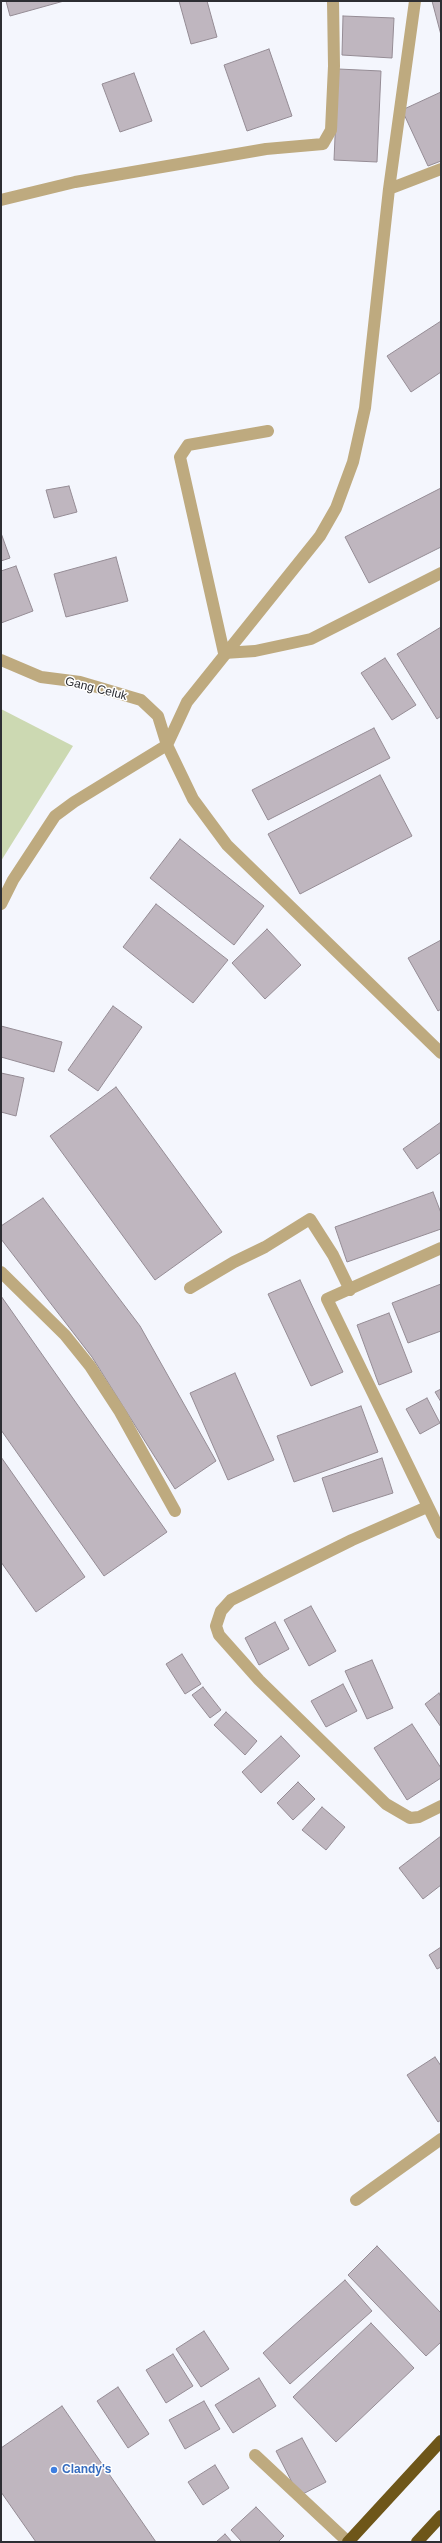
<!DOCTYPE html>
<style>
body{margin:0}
#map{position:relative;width:442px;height:2543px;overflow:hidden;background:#f4f6fd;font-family:Helvetica,sans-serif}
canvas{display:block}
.frame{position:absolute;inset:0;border:2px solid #2d2e33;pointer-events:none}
</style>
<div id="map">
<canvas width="442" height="2543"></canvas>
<div class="frame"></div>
</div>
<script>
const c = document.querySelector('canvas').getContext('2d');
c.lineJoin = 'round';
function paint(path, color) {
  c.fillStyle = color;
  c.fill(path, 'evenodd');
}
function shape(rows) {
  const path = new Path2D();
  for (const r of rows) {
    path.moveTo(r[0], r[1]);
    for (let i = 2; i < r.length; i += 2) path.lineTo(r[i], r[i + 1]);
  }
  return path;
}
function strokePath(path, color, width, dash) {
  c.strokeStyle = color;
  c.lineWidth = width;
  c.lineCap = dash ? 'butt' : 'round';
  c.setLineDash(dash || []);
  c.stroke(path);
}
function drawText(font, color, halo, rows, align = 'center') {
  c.font = font + ' Helvetica,sans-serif';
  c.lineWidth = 3;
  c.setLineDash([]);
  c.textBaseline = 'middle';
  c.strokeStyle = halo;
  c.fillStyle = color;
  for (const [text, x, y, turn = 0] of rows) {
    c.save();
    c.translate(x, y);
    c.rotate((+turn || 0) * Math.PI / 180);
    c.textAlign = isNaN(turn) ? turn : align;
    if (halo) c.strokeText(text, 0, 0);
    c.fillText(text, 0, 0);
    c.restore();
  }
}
paint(shape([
 [1,709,73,746,1,861]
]), '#ccd9b2');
const building = shape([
 [6,1,64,1,10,16,6,1],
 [179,1,207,1,217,37,191,44,179,1],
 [432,1,441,1,441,35,432,1],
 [343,16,394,18,392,58,342,55,343,16],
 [269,49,292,116,247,131,224,65,269,49],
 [338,69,381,71,377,162,334,160,338,69],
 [134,73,152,121,120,132,102,84,134,73],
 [441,92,441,161,428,166,402,110,441,92],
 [441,321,441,372,411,392,387,356,441,321],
 [69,486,77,512,54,518,46,490,69,486],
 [441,488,441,547,369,583,345,537,441,488],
 [1,533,10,558,1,561,1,533],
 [116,557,128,601,66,617,54,574,116,557],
 [16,566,33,611,1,623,1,571,16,566],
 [441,627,441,716,437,719,397,654,441,627],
 [385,658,416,705,392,720,361,673,385,658],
 [374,728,390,758,268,820,252,790,374,728],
 [380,775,412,836,300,894,268,834,380,775],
 [180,839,264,906,234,945,150,878,180,839],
 [156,904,228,960,193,1003,123,947,156,904],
 [267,929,301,965,265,999,232,963,267,929],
 [441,940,441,1009,438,1011,408,958,441,940],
 [113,1006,142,1027,98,1091,68,1070,113,1006],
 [1,1026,62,1042,54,1072,1,1057,1,1026],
 [1,1073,24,1078,16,1116,1,1112,1,1073],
 [116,1087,222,1232,155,1280,50,1136,116,1087],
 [441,1122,441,1152,417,1169,403,1149,441,1122],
 [433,1192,441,1213,441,1229,347,1262,335,1227,433,1192],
 [43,1198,140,1326,216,1461,175,1489,92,1357,1,1239,1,1226,43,1198],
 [300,1280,343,1372,311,1386,268,1294,300,1280],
 [441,1284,441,1331,408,1343,392,1303,441,1284],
 [1,1296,167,1532,104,1576,1,1430,1,1296],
 [389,1313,412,1372,379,1385,357,1325,389,1313],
 [235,1373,274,1460,228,1480,190,1393,235,1373],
 [441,1389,441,1402,435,1392,441,1389],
 [427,1398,440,1423,420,1434,406,1409,427,1398],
 [361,1406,378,1452,294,1482,277,1436,361,1406],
 [1,1457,85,1577,36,1612,1,1562,1,1457],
 [382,1458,393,1493,333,1512,322,1478,382,1458],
 [311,1606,336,1651,309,1666,284,1620,311,1606],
 [275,1622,289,1649,259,1665,245,1638,275,1622],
 [182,1654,201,1684,185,1694,166,1664,182,1654],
 [372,1660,393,1708,367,1719,345,1671,372,1660],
 [343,1684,357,1711,326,1727,311,1701,343,1684],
 [203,1687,221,1710,210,1718,192,1695,203,1687],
 [439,1693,441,1697,441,1727,425,1704,439,1693],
 [226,1712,257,1741,245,1755,214,1725,226,1712],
 [412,1724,441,1768,441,1778,407,1800,374,1748,412,1724],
 [281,1736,300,1756,261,1793,242,1772,281,1736],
 [298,1782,315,1799,293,1820,277,1803,298,1782],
 [322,1807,345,1827,326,1850,302,1830,322,1807],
 [441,1836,441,1885,423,1899,399,1868,441,1836],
 [441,1947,441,1967,437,1969,429,1955,441,1947],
 [435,2057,441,2066,441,2120,438,2122,407,2075,435,2057],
 [377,2246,441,2313,441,2342,426,2356,348,2275,377,2246],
 [345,2280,372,2311,290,2384,263,2353,345,2280],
 [371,2323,414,2368,336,2442,293,2397,371,2323],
 [204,2331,229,2369,201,2387,176,2349,204,2331],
 [173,2354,193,2386,166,2403,146,2370,173,2354],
 [259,2378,276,2406,233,2433,215,2405,259,2378],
 [118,2387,149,2434,128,2448,97,2401,118,2387],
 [204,2401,220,2429,185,2449,169,2420,204,2401],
 [62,2406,156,2542,36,2542,1,2492,1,2448,62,2406],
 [302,2438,326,2482,299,2496,276,2451,302,2438],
 [215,2465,229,2488,203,2505,188,2482,215,2465],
 [256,2507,284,2536,278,2542,242,2542,231,2530,256,2507],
 [225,2534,232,2542,216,2542,225,2534]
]);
paint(building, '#bfb6bf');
strokePath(building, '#958c95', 1);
strokePath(shape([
 [224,653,255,651,311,639,441,573],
 [356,2200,441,2139]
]), '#beaa7f', 12);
strokePath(shape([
 [389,189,441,169],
 [1,200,75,182,266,149,323,144,331,130,334,66,333,1],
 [224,653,180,457,188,445,268,431],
 [1,660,41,677,80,682,141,700,158,716,167,745,193,799,227,845,441,1053],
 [1,904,13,880,55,816,74,802,167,745,187,702,320,536,336,508,353,462,365,408,389,189,415,1],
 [441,1248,327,1299,441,1533],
 [1,1272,65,1335,90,1366,120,1412,175,1511],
 [190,1288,234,1262,265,1247,310,1219,333,1255,350,1290],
 [427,1507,352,1540,231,1600,221,1611,216,1626,219,1635,259,1680,386,1804,410,1818,419,1817,441,1806],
 [255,2455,348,2542]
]), '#beaa7f', 12);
strokePath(shape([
 [348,2542,441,2441],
 [417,2542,441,2516]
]), '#6e5619', 12);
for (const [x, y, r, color] of [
 [54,2470,4,"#3f7fe0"]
]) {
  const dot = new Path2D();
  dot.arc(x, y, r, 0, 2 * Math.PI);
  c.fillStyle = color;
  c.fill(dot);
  strokePath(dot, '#fff', 1.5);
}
drawText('12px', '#2d2e33', '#fff', [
 ["Gang Celuk",96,689,14]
]);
drawText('bold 12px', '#366cbe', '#fff', [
 ["Clandy's",62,2470]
], 'left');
</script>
